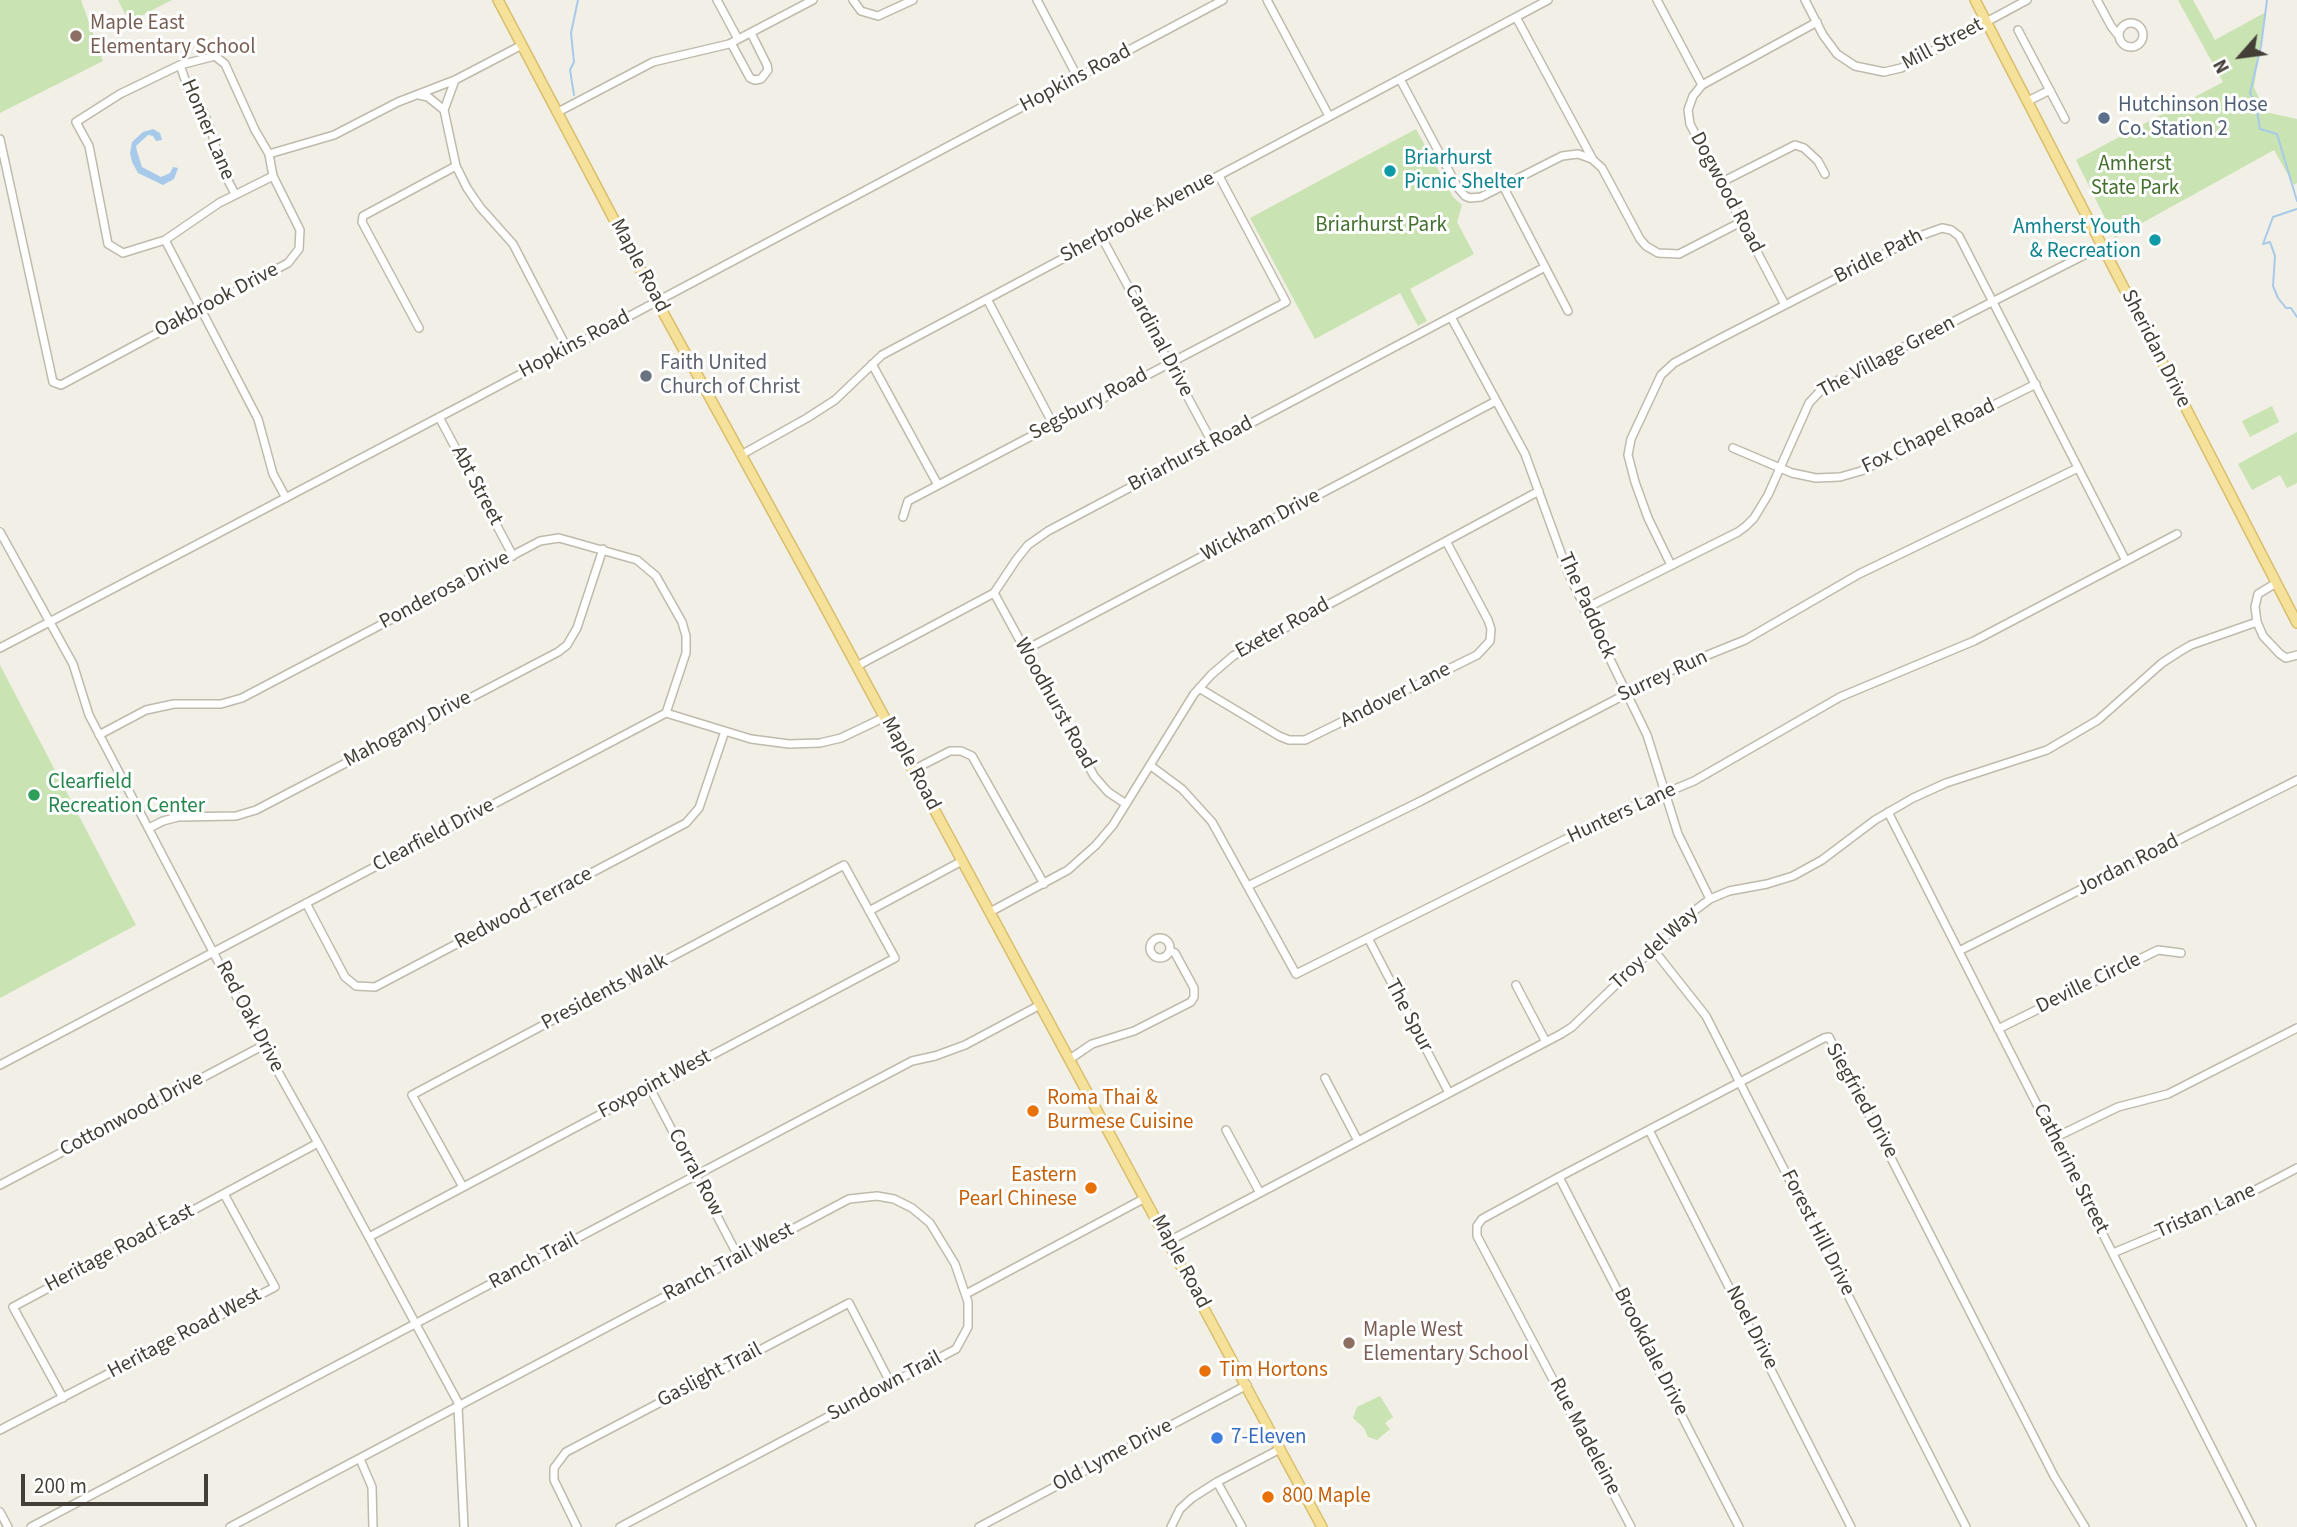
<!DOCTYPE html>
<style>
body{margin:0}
#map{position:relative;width:2297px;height:1527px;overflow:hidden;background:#f1efe6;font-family:"Source Sans 3",sans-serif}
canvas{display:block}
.north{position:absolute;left:2206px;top:21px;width:70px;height:70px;-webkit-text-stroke:5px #fff;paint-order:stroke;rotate:242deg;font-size:19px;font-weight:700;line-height:28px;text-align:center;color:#443f36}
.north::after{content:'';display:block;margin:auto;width:24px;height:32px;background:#443f36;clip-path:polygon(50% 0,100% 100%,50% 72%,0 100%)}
.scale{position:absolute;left:21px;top:1474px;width:187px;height:32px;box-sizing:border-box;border:4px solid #443f36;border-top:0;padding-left:9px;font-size:21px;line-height:24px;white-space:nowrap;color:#443f36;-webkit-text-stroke:5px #fff;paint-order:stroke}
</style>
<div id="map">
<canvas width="2297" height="1527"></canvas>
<div class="north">N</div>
<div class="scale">200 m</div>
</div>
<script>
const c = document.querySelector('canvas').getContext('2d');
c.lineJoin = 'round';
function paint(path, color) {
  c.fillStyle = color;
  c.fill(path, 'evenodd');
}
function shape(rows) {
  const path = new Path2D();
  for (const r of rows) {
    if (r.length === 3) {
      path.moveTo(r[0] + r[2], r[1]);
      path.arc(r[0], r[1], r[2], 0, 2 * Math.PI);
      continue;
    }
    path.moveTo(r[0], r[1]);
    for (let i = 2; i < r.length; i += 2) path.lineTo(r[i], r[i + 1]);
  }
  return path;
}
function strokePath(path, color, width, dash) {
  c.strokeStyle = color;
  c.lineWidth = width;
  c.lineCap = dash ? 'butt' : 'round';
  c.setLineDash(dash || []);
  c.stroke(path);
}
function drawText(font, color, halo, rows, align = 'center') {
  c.font = font + ' "Source Sans 3",sans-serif';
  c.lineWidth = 6;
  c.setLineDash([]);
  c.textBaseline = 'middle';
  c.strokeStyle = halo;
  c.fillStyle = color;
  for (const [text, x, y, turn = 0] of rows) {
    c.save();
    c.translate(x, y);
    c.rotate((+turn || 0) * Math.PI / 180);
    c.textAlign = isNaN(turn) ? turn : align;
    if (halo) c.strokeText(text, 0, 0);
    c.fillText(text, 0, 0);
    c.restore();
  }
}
paint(shape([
 [0,0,81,0,103,61,0,113],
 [118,0,172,0,129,22],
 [2178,0,2193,0,2215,40,2266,12,2254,87,2265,112,2297,119,2297,183,2294,185,2274,150,2115,238,2076,160,2223,82],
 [1416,129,1453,197,1462,205,1457,222,1474,254,1410,289,1427,321,1418,326,1400,293,1315,339,1250,218],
 [2272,406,2279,422,2250,437,2242,421],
 [2297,432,2297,483,2287,488,2280,475,2252,490,2238,464],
 [0,665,136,925,0,998],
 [1380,1396,1393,1417,1385,1423,1390,1429,1377,1440,1368,1437,1364,1428,1353,1418,1357,1407]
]), '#cae3b2');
paint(shape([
 [153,129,160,133,162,140,156,141,153,136,148,135,136,146,137,151,142,167,161,177,170,173,173,167,178,168,174,179,163,185,138,173,132,162,130,153,132,142,143,132]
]), '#a7caea');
strokePath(shape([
 [2267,0,2261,46,2250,93,2256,105,2260,129,2277,134,2297,201],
 [574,95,570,70,574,62,571,33,578,0],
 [2297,209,2273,217,2263,244,2270,242,2275,256,2273,286,2278,298,2286,308,2291,308,2297,317]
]), '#a7caea', 2);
const minor = shape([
 [717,0,738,39],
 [853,0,861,11,878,16,913,0],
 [1037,0,1078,78],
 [1267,0,1329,116],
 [1657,0,1702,85],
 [1805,0,1823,35,1837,54,1855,66,1884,72,1901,68,2027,0],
 [2097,0,2111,26,2118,35],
 [1516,17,1592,158],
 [2131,35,12],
 [2018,30,2065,119],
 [731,43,750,78,755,80,761,79,768,70,767,65,751,33],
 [180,65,189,91,203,111,212,133,221,167,235,194],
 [1400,79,1458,188,1465,196,1470,198,1481,197,1562,156,1578,154,1592,159,1602,168,1640,239,1646,246,1658,253,1679,254,1741,222],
 [455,80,444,110,456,166,467,188,480,207,513,244,567,348],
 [419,95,428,97,444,110],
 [2028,101,2050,90],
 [558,112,653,62,729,44,813,0],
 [0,139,53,382,61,385,288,263,299,249,300,230,273,176,269,154,334,135,398,102,455,80,522,45],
 [269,154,255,130,225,64,215,56,180,65,120,94,76,122,89,146,108,244,123,253,165,240,219,203,273,176],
 [1720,183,1795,145,1804,148,1818,161,1825,174],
 [1503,186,1568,311],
 [1102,238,1213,444],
 [165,240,258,419,273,474,286,498],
 [987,299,1053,424],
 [1785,305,1690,124,1688,110,1693,96,1702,85,1817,22],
 [1451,317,1525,454,1569,575,1647,735,1678,834,1710,899],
 [419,328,362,222,363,216,456,166],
 [872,364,938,485],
 [439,417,513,556],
 [1733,448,1792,473,1816,478,1840,477,1861,471,2036,384],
 [741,455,807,418,835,400,882,355,1548,0],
 [903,517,908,501,1286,302,1219,176],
 [0,532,73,664,89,715,244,1011,318,1143,460,1406],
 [1671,565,1648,518,1635,482,1628,455,1631,439,1661,375,1674,363,1721,338,1917,237,1942,228,1951,230,1959,236,2126,561],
 [2276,583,2258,594,2255,607,2257,622,2263,636,2280,654,2286,658,2297,655],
 [994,593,1094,776,1108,792,1126,804],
 [1584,609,1738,532,1746,526,1754,518,1768,495,1809,403,1823,388,2102,246],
 [0,648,468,402,1223,0],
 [1025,650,1496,401],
 [857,666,994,593,1016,560,1028,545,1048,531,1545,267],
 [1199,688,1279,736,1289,740,1305,740,1477,655,1490,641,1491,629,1488,620,1446,541],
 [99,735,146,710,174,704,221,704,242,698,540,541,559,538,637,560,656,576,682,622,686,636,686,653,666,713],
 [1151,766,1182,789,1212,822,1296,974,1622,811,1694,781,1840,697,1974,641,2177,534],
 [913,770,950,751,961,751,972,756,1044,884],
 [1888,812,2252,1527],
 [149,828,163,821,178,817,236,816,256,810,558,652,567,645,577,628,603,549],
 [1248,886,1421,801,1678,667,1745,640,1859,574,2078,468],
 [306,903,345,977,356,986,375,987,686,823,699,808,725,731],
 [869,911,962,861],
 [990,912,1068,870,1096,845,1113,825,1194,694,1211,675,1233,656,1539,491],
 [1368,938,1449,1093],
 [1160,948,10],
 [1653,949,1706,1016,1966,1527],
 [1959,951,2297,780],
 [1516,985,1546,1042],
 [1998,1029,2158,950,2181,953],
 [1070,1059,1092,1044,1134,1031,1191,1002,1194,997,1194,988,1175,953,1170,951],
 [0,1065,666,713,751,739,789,744,820,743,841,738,885,717],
 [1325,1078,1358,1141],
 [650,1088,739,1258],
 [1226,1130,1260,1193],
 [1649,1130,1851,1527],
 [2054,1138,2118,1107,2168,1094,2297,1028],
 [1559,1177,1739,1527],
 [0,1185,264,1045],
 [369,1237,895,958,844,865,412,1095,463,1187],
 [1169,1241,1561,1034,1572,1027,1686,917,1710,899,1729,891,1767,884,1793,876,1822,860,1875,820,1913,798,1946,783,2047,750,2098,720,2162,663,2179,652,2191,645,2257,622],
 [2113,1253,2225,1206,2297,1168],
 [966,1294,1145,1198],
 [63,1398,13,1307,318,1143],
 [458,1407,464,1527],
 [0,1430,275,1287,224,1194],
 [360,1459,372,1487,373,1527],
 [1217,1482,1242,1527],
 [0,1512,8,1527],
 [31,1527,912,1061,935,1056,965,1045,1040,1005],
 [230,1527,849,1199,877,1196,894,1199,912,1208,930,1223,955,1264,968,1302,968,1327,956,1349,620,1527],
 [577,1527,554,1480,554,1468,566,1452,849,1303,891,1384],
 [979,1527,1247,1385],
 [1171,1527,1180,1509,1192,1498,1217,1482,1280,1449],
 [1631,1527,1477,1236,1477,1226,1482,1219,1559,1177,1824,1038,1829,1037,2054,1476,2085,1527]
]);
const major = shape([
 [498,0,665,316,820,598,1322,1527],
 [1975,0,2297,623]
]);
strokePath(minor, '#bfbaac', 10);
strokePath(major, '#d9bf6c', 12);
strokePath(minor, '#fff', 7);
strokePath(major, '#f6e19b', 9);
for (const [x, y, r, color] of [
 [76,36,7,"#8d6e63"],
 [2104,118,7,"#5c6f8a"],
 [1390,171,7,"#0f9aa8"],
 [2155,240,7,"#0f9aa8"],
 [646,376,7,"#6b7280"],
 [34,795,7,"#2e9e5b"],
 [1033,1111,7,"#e8710a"],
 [1091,1188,7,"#e8710a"],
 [1349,1343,7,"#8d6e63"],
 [1205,1371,7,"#e8710a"],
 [1217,1438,7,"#3f7fe0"],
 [1268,1497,7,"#e8710a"]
]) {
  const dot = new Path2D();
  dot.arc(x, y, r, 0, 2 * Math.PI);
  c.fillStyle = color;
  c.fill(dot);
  strokePath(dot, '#fff', 2.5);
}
drawText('21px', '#785e54', '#fff', [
 ["Maple East",90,24],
 ["Elementary School",90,48],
 ["Maple West",1363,1331],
 ["Elementary School",1363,1355]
], 'left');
drawText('21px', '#443f36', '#fff', [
 ["Mill Street",1943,45,-28],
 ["Hopkins Road",1076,79,-28],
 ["Homer Lane",207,130,67],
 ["Dogwood Road",1726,193,62],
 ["Sherbrooke Avenue",1138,218,-28],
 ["Bridle Path",1879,257,-27],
 ["Maple Road",639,266,62],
 ["Oakbrook Drive",217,301,-28],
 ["Cardinal Drive",1158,341,62],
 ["Hopkins Road",575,345,-28],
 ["Sheridan Drive",2155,349,63],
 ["The Village Green",1887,358,-28],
 ["Segsbury Road",1089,405,-28],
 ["Fox Chapel Road",1929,437,-26],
 ["Briarhurst Road",1191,455,-28],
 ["Abt Street",476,486,62],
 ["Wickham Drive",1261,526,-28],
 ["Ponderosa Drive",445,591,-28],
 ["The Paddock",1586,606,66],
 ["Exeter Road",1283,629,-29],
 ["Surrey Run",1663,677,-25],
 ["Andover Lane",1396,696,-27],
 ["Woodhurst Road",1054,704,61],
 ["Mahogany Drive",408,730,-28],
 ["Maple Road",910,764,62],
 ["Hunters Lane",1622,814,-25],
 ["Clearfield Drive",434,836,-28],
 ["Jordan Road",2128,866,-27],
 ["Redwood Terrace",524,909,-28],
 ["Troy del Way",1655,949,-43],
 ["Deville Circle",2089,984,-26],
 ["Presidents Walk",605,993,-28],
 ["The Spur",1408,1016,62],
 ["Red Oak Drive",249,1017,62],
 ["Foxpoint West",655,1085,-28],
 ["Siegfried Drive",1861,1101,61],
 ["Cottonwood Drive",132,1115,-28],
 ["Catherine Street",2070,1169,63],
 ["Corral Row",695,1173,62],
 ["Tristan Lane",2206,1212,-24],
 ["Forest Hill Drive",1817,1233,63],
 ["Heritage Road East",120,1249,-28],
 ["Ranch Trail",534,1262,-28],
 ["Maple Road",1180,1262,62],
 ["Ranch Trail West",729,1263,-28],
 ["Noel Drive",1751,1328,63],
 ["Heritage Road West",185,1334,-28],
 ["Brookdale Drive",1650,1352,63],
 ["Gaslight Trail",710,1376,-28],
 ["Sundown Trail",885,1387,-28],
 ["Rue Madeleine",1584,1437,62],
 ["Old Lyme Drive",1113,1456,-28]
]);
drawText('21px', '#4e5e75', '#fff', [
 ["Hutchinson Hose",2118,106],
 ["Co. Station 2",2118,130]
], 'left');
drawText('21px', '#0d838f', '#fff', [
 ["Briarhurst",1404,159],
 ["Picnic Shelter",1404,183],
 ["Amherst Youth",2141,228,"right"],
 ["& Recreation",2141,252,"right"]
], 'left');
drawText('21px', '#43702e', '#fff', [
 ["Amherst",2135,165],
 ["State Park",2135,189],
 ["Briarhurst Park",1381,226]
]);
drawText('21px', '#5b616d', '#fff', [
 ["Faith United",660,364],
 ["Church of Christ",660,388]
], 'left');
drawText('21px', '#27864d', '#fff', [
 ["Clearfield",48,783],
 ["Recreation Center",48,807]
], 'left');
drawText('21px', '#c56008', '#fff', [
 ["Roma Thai &",1047,1099],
 ["Burmese Cuisine",1047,1123],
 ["Eastern",1077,1176,"right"],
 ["Pearl Chinese",1077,1200,"right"],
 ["Tim Hortons",1219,1371],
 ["800 Maple",1282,1497]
], 'left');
drawText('21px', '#366cbe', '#fff', [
 ["7-Eleven",1231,1438]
], 'left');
</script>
